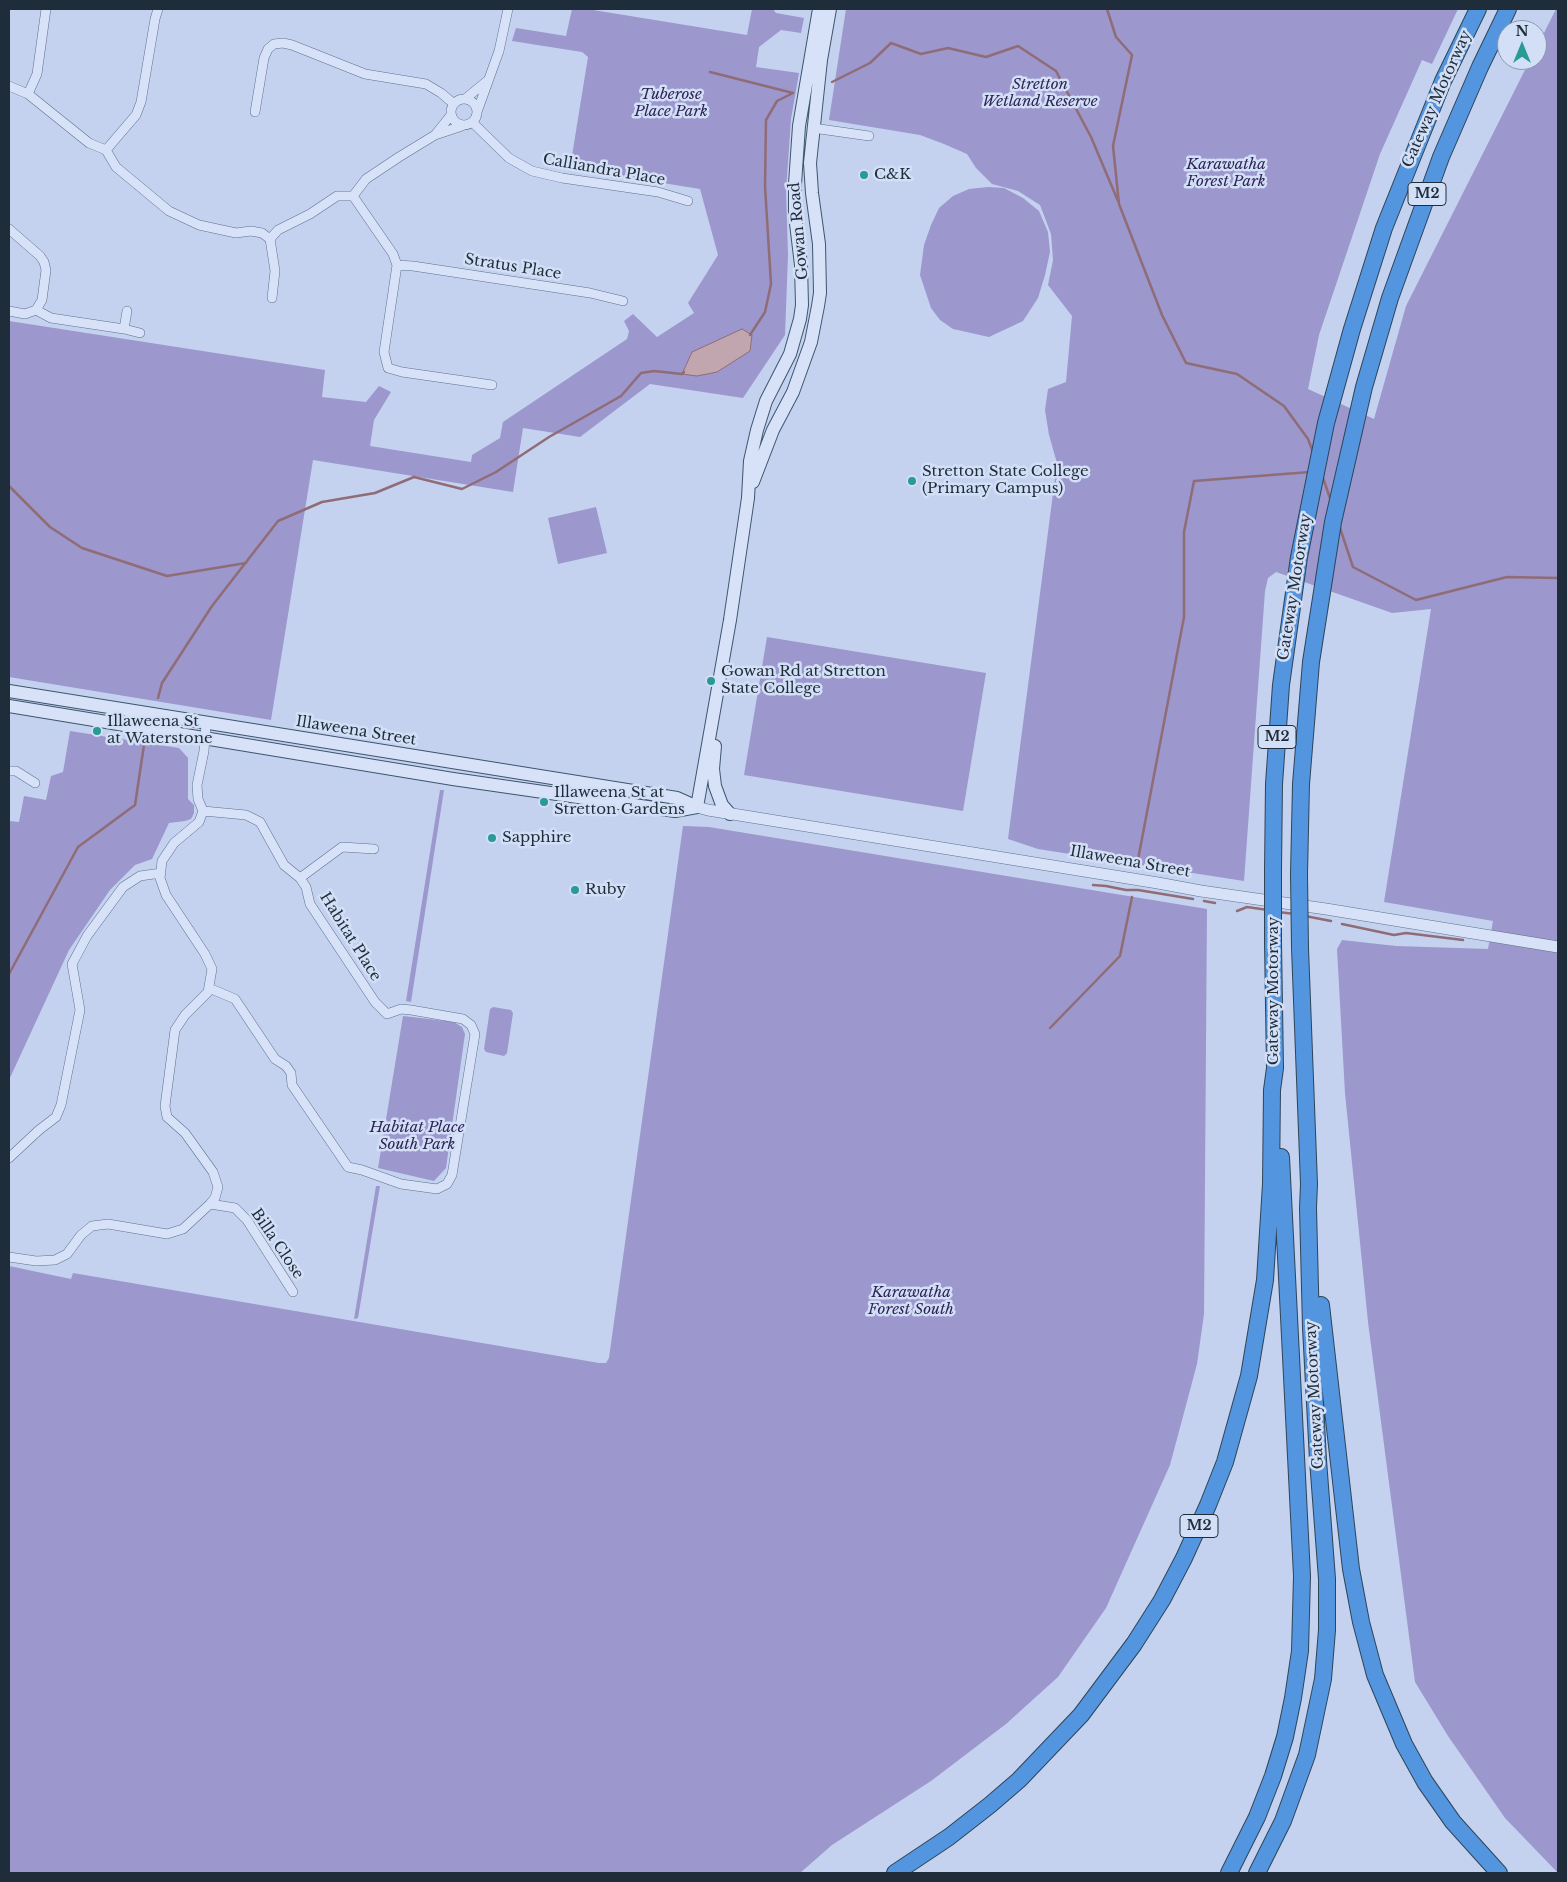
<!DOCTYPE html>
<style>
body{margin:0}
#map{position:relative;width:1567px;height:1882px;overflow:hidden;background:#c4d2ef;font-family:"Libre Baskerville",serif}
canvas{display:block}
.frame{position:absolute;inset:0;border:10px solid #1e2d39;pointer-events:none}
.north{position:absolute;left:1497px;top:20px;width:50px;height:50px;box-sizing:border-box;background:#d3dff6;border:1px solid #8b98aa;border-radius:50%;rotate:0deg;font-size:14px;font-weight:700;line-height:20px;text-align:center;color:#1e2d39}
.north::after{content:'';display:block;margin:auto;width:18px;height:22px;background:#299a95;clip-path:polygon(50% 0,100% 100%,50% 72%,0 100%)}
</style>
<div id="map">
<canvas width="1567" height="1882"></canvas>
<div class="frame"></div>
<div class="north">N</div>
</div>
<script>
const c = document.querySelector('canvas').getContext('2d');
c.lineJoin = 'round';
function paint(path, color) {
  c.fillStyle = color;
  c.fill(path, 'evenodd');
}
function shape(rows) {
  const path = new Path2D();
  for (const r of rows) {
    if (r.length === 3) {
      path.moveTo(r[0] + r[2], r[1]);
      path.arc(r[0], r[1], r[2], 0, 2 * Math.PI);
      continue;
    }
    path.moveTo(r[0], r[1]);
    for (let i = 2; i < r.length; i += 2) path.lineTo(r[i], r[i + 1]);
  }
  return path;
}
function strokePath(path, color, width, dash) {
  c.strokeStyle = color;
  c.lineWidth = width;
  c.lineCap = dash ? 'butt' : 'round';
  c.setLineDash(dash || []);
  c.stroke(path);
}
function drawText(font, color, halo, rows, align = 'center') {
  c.font = font + ' "Libre Baskerville",serif';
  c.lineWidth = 5;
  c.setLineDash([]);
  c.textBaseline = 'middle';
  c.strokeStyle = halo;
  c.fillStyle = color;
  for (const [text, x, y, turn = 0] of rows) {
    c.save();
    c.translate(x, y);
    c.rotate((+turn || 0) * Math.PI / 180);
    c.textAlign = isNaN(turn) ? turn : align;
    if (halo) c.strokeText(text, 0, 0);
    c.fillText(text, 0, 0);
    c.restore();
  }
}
paint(shape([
 [572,9,587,9,747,35,752,9,773,9,776,13,804,18,801,33,781,30,759,47,756,67,799,73,791,119,786,191,788,255,785,335,743,398,650,384,580,437,523,428,513,492,313,460,271,720,9,677,9,321,325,370,322,397,366,402,379,386,391,392,374,420,370,446,471,462,472,455,500,438,503,422,627,339,629,331,624,321,633,314,657,337,694,313,688,303,718,255,700,189,570,168,588,57,582,52,512,41,516,28,566,36],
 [846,9,1458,9,1432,64,1422,60,1380,154,1319,335,1308,389,1374,419,1406,306,1530,60,1537,60,1537,47,1556,9,1558,9,1558,1873,1505,1818,1448,1736,1415,1682,1368,1322,1345,1093,1337,949,1342,940,1396,946,1488,949,1493,921,1384,902,1431,609,1392,613,1276,572,1268,578,1265,591,1244,881,1038,849,1008,839,1057,463,1049,435,1045,410,1048,389,1066,382,1072,316,1048,285,1053,260,1051,234,1040,205,1018,191,992,184,976,168,967,154,944,144,920,135,829,120],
 [988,187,1004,188,1023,198,1039,211,1048,232,1050,252,1045,275,1038,298,1023,321,989,337,953,329,940,320,931,308,920,275,924,245,931,225,939,208,953,196,969,189],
 [596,507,607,553,558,564,548,518],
 [767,637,986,673,963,811,744,775],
 [70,731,179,748,188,758,188,799,194,805,194,813,191,819,185,821,169,823,152,859,135,865,110,890,69,950,9,1080,9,821,19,822,24,796,46,800,51,776,63,772],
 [440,790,444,790,411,1002,406,1001],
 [683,826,709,827,1207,909,1204,1314,1197,1364,1170,1465,1106,1608,1058,1677,1006,1724,931,1781,832,1845,800,1873,9,1873,9,1266,71,1279,73,1273,599,1363,606,1363,609,1358],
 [493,1007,511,1010,513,1013,507,1053,504,1056,486,1052,484,1049,490,1009],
 [403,1016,454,1022,462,1027,465,1034,446,1168,434,1181,378,1168],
 [376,1186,380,1186,358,1318,354,1319]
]), '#9c97cd');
const water = shape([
 [742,329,752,335,750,351,717,372,697,376,682,374,692,352,742,329]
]);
paint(water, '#c2a6af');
strokePath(water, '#906c76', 1);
strokePath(shape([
 [1107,9,1116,37,1132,55,1113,146,1119,204,1162,315,1186,363,1237,374,1284,406,1308,439,1313,452],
 [710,72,793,93],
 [832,82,870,63,891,43,921,54,948,48,986,57,1018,46,1056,71,1091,137,1118,201],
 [750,335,765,312,771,284,765,186,766,120,777,101,793,93],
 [1322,475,1331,501],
 [9,486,50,527,82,548,167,576,246,563],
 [1340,528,1353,567,1416,600,1507,577,1558,578],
 [158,698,162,683,212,606,278,521,322,502,375,493,414,477,462,489,496,472,549,437,621,396,641,373,654,371,682,374,684,372],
 [1137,865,1184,617,1184,532,1194,481,1310,472],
 [1093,885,1106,886,1126,890,1138,890,1193,899],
 [1204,901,1215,903],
 [1237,911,1247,907,1268,910],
 [1278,912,1295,914],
 [1305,916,1331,921],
 [1342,924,1394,935,1406,933,1463,940],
 [9,974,78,847,135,805,144,745],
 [1050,1028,1120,956,1132,897]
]), '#906c76', 2.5);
const minor = shape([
 [9,86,28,94,89,143,106,150,116,167,169,211,199,225,236,233,251,231,262,233,270,239,278,230,310,214,337,196,353,196,366,179,399,157,435,135,462,126],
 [28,94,37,74,46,9],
 [464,112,13],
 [465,99,487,81],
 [255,112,264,58,268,49,274,44,283,43,292,45,365,74,426,84,441,93,454,104],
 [477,112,499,51,508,9],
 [473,123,509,158,532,171,562,178,658,192,688,201],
 [813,128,869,136],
 [435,135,451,115],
 [106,150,136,115,141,102,155,19,158,9],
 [353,196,393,254,397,265,384,352,388,368,402,372,492,385],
 [9,229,40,256,44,262,46,270,42,300,36,310,25,314,9,311],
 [270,239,275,271,272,298],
 [397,265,413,266,590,293,623,301],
 [36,310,51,318,124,329],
 [127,311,124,329,140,333],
 [9,771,16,771,35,783],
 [203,811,246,815,260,822,284,865,300,878,306,887,310,904,375,1002,387,1014,401,1009,411,1010,463,1019,471,1025,475,1034,452,1175,447,1184,437,1189,401,1184,362,1170,348,1167,292,1085,291,1073,286,1066,275,1059,235,999,209,988],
 [300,878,342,847,374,849],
 [9,1158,39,1130,56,1117,61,1105,80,1010,72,964,87,936,123,887,140,876,161,873],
 [210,1204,235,1208,247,1220,293,1292],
 [9,1257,36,1261,55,1260,67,1254,81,1235,92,1226,108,1224,167,1234,183,1229,210,1204,215,1198,218,1187,213,1172,185,1133,167,1117,165,1106,175,1030,185,1015,208,992,212,969,205,954,166,895,160,878,162,861,174,843,199,822,203,811,198,799,197,785,204,751,206,724]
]);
const tertiary = shape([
 [697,807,708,810,1158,883,1201,891,1326,909,1558,947]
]);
const secondary = shape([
 [753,482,773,430,793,392,811,342,818,306,820,293,819,244,812,193,810,163,821,60,830,9],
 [9,691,677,798,697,807],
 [9,706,453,779,675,811,697,807],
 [715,746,713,769,715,786,722,805,730,814],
 [697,807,730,620,748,498,750,461,757,430,766,401,790,354,800,319,802,305,801,265,795,215,795,184,799,126,819,9]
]);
const motorway = shape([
 [1273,870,1274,784,1281,685,1299,557,1326,423,1352,329,1384,228,1443,81,1478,9],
 [1299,874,1301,784,1311,662,1333,522,1364,387,1390,298,1441,157,1480,67,1508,9],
 [1321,1305,1351,1569,1361,1622,1375,1675,1404,1744,1425,1782,1453,1822,1499,1873],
 [895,1873,949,1837,990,1805,1019,1780,1081,1715,1134,1644,1162,1600,1184,1558,1208,1505,1225,1462,1249,1376,1265,1280,1271,1184,1272,1090,1275,1068,1273,943],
 [1229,1873,1257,1817,1273,1776,1285,1737,1293,1698,1300,1651,1302,1576,1281,1157],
 [1257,1873,1283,1821,1307,1755,1323,1679,1327,1630,1327,1579,1318,1460,1311,1328,1308,1208,1309,1184,1300,948]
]);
strokePath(minor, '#5a728a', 10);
strokePath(tertiary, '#5a728a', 12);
strokePath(secondary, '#3d566c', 14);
strokePath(motorway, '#2e4558', 18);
strokePath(minor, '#d7e2f9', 9);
strokePath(tertiary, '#d7e2f9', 11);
strokePath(secondary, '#d7e2f9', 12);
strokePath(motorway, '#5395df', 16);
const motorwayBridge = shape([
 [1273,870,1273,943],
 [1299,874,1300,948]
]);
strokePath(motorwayBridge, '#2e4558', 18, []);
strokePath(motorwayBridge, '#5395df', 16);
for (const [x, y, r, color] of [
 [864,175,5,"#299a95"],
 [912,481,5,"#299a95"],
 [711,681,5,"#299a95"],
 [97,731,5,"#299a95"],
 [544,802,5,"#299a95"],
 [492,838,5,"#299a95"],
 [575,890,5,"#299a95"]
]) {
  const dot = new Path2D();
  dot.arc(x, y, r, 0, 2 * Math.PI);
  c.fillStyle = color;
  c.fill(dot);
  strokePath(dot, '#d3dff6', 2);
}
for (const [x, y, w] of [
 [1427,194,38],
 [1277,737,38],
 [1199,1526,38]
]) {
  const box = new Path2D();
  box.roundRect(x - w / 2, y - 11.5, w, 23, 4);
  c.fillStyle = '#d3dff6';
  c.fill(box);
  strokePath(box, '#1e2d39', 1);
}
drawText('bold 14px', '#1e2d39', null, [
 ["M2",1427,194],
 ["M2",1277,737],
 ["M2",1199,1526]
]);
drawText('italic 15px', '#2f2456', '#d3dff6', [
 ["Stretton",1040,85],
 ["Wetland Reserve",1040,102],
 ["Tuberose",671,95],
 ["Place Park",671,112],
 ["Karawatha",1226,165],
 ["Forest Park",1226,182],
 ["Habitat Place",417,1128],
 ["South Park",417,1145],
 ["Karawatha",911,1293],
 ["Forest South",911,1310]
]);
drawText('15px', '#1e2d39', '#d3dff6', [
 ["Gateway Motorway",1437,99,-66],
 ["Calliandra Place",604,170,10],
 ["Gowan Road",799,231,-95],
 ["Stratus Place",513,267,9],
 ["Gateway Motorway",1295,587,-81],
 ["Illaweena Street",356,731,9],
 ["Illaweena Street",1130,862,10],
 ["Habitat Place",350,937,58],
 ["Gateway Motorway",1274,991,-90],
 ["Billa Close",277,1244,56],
 ["Gateway Motorway",1315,1395,-93]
]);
drawText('15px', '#1e2d39', '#d3dff6', [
 ["C&K",874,175],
 ["Stretton State College",922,472],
 ["(Primary Campus)",922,489],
 ["Gowan Rd at Stretton",721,672],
 ["State College",721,689],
 ["Illaweena St",107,722],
 ["at Waterstone",107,739],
 ["Illaweena St at",554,793],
 ["Stretton Gardens",554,810],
 ["Sapphire",502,838],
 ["Ruby",585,890]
], 'left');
</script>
